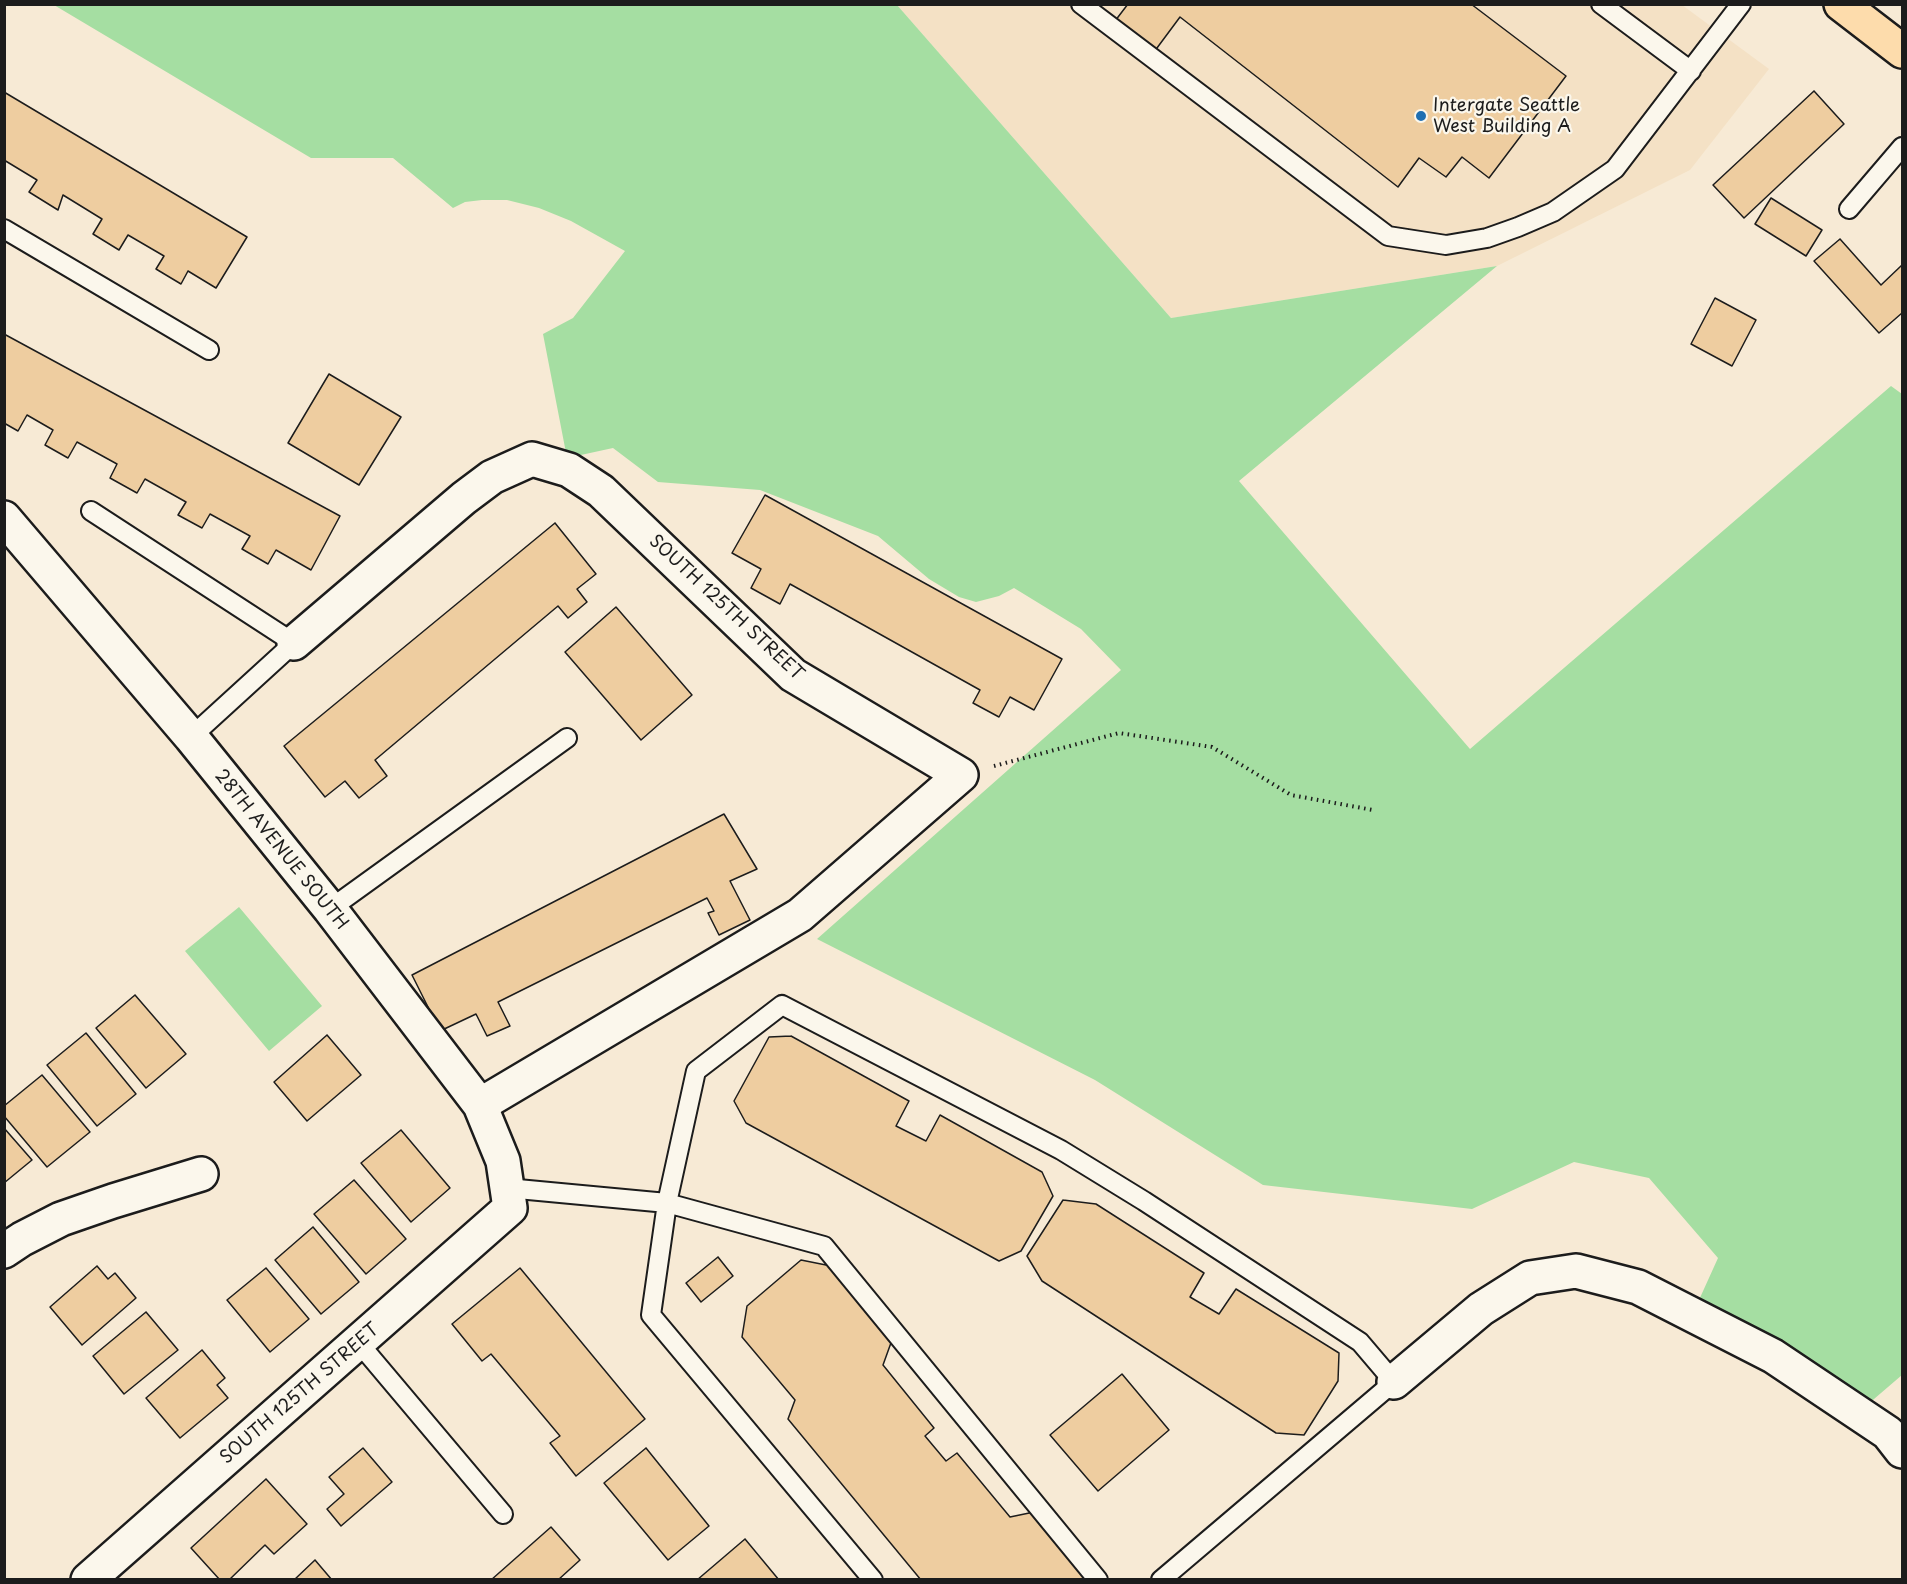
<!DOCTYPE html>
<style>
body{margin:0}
#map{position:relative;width:1907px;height:1584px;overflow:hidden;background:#f7ead5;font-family:"Playpen Sans",sans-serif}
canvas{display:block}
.frame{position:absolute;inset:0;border:6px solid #1c1c1c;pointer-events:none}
</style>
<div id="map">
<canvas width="1907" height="1584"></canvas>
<div class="frame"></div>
</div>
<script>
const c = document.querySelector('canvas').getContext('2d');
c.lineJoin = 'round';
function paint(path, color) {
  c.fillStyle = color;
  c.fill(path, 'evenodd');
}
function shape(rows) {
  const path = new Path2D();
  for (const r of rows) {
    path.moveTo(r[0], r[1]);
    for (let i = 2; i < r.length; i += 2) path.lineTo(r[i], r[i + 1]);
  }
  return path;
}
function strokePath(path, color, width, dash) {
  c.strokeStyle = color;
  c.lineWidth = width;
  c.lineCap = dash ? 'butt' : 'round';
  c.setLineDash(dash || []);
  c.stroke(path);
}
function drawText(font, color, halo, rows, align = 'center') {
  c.font = font + ' "Playpen Sans",sans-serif';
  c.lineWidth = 4.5;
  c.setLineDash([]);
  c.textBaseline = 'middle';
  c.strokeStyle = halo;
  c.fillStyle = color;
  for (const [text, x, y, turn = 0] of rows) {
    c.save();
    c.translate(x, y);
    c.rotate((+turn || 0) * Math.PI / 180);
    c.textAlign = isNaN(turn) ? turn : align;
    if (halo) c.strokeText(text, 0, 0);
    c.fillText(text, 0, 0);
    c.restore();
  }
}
paint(shape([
 [897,5,1682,5,1769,69,1690,170,1497,266,1171,318]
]), '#f4e1c5');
paint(shape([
 [54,5,897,5,1171,318,1497,266,1239,481,1470,749,1891,386,1902,394,1902,1375,1860,1411,1694,1311,1718,1258,1649,1178,1574,1162,1472,1209,1263,1185,1095,1080,817,939,1121,670,1081,629,1014,588,999,596,976,602,959,597,929,579,878,536,760,490,658,482,613,448,567,458,543,334,573,318,625,251,571,221,539,208,507,200,482,200,465,202,453,208,393,158,311,158],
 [239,907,322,1006,269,1051,185,951]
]), '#a5dea2');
const building = shape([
 [1128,4,1471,4,1566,76,1489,178,1462,157,1446,177,1419,158,1398,187,1180,17,1154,52,1115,21,1128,4],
 [1814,91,1844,124,1744,218,1713,185,1814,91],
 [4,92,247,237,216,288,188,271,181,284,156,269,164,256,128,235,119,250,93,234,102,219,63,195,58,210,29,192,37,180,4,160,4,92],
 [1771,198,1822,230,1806,256,1755,224,1771,198],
 [1840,239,1881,285,1902,265,1902,313,1879,333,1814,261,1840,239],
 [1715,298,1756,320,1732,366,1691,344,1715,298],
 [4,334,340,516,311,570,276,550,268,564,242,549,250,536,210,514,202,528,178,515,186,502,145,479,137,493,110,478,117,464,77,442,68,458,45,445,53,430,27,415,18,431,4,423,4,334],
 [329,374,401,417,359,485,288,443,329,374],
 [765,495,1062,659,1034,710,1010,697,999,717,973,703,980,690,790,584,780,604,751,588,761,569,732,553,765,495],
 [555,523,596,574,577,589,587,602,568,618,558,606,375,760,387,776,359,798,345,781,325,797,284,746,555,523],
 [616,607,692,695,641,740,565,652,616,607],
 [724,814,757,869,730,881,750,920,719,935,708,913,714,911,707,898,498,1002,510,1026,487,1036,476,1014,440,1031,412,975,724,814],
 [135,995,186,1054,146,1088,96,1028,135,995],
 [86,1033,136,1094,97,1126,47,1065,86,1033],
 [327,1035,361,1075,307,1121,274,1082,327,1035],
 [791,1036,909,1101,896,1126,926,1141,940,1115,1042,1172,1053,1196,1021,1251,999,1261,746,1123,734,1101,769,1037,791,1036],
 [42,1075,90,1132,47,1167,4,1116,4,1106,42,1075],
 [4,1128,32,1160,4,1183,4,1128],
 [401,1130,450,1188,411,1222,361,1163,401,1130],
 [354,1180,406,1239,366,1274,314,1214,354,1180],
 [1063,1200,1096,1204,1204,1273,1190,1297,1219,1314,1236,1289,1339,1353,1338,1381,1304,1435,1276,1433,1042,1281,1027,1256,1063,1200],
 [313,1227,359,1282,321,1314,275,1260,313,1227],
 [718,1257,733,1276,701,1302,686,1283,718,1257],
 [801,1260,831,1266,892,1340,883,1365,934,1428,925,1436,946,1461,957,1453,1010,1517,1034,1512,1090,1580,921,1580,788,1419,795,1400,742,1337,747,1306,801,1260],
 [97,1266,108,1279,115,1273,136,1298,82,1345,50,1307,97,1266],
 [266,1268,309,1319,270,1352,227,1300,266,1268],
 [520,1268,645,1419,576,1476,550,1443,560,1436,491,1354,482,1361,452,1324,520,1268],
 [146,1312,178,1350,124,1394,93,1356,146,1312],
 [202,1350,225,1378,217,1385,228,1398,180,1438,146,1398,202,1350],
 [1122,1374,1169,1430,1098,1491,1050,1435,1122,1374],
 [363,1448,392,1482,341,1526,327,1509,344,1494,329,1477,363,1448],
 [646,1448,709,1526,668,1560,604,1483,646,1448],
 [266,1479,307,1524,274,1554,265,1545,229,1580,220,1580,191,1548,266,1479],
 [551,1527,580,1560,558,1580,491,1580,551,1527],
 [745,1539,779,1580,697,1580,745,1539],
 [315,1560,332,1580,294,1580,315,1560]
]);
paint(building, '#eecda0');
strokePath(building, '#1c1c1c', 1.5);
const service = shape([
 [1081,4,1388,236,1446,245,1487,238,1518,227,1553,212,1615,169,1741,4],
 [1601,4,1691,71],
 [1849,209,1902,147],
 [4,229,209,350],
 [91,511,294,643,191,737],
 [330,909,567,738],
 [507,1188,667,1203,824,1246,1098,1580],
 [358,1342,503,1514],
 [873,1580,651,1315,667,1203,696,1071,782,1005,1061,1150,1144,1201,1360,1342,1394,1382,1161,1580]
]);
const minor = shape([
 [4,518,191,737,330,909,480,1105,503,1161,510,1208,88,1580],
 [294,643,464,498,492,477,532,459,569,470,601,491,793,675,961,775,800,915,480,1105],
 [4,1251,22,1239,61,1219,113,1201,201,1174],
 [1394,1382,1481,1309,1530,1278,1576,1271,1638,1287,1773,1356,1888,1433,1902,1451]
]);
const primary = shape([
 [1841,4,1902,51]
]);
strokePath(service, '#1c1c1c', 22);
strokePath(minor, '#1c1c1c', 38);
strokePath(primary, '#1c1c1c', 38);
strokePath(shape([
 [994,766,1119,733,1212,747,1291,795,1373,810]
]), '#1c1c1c', 4, [1.5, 4.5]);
strokePath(service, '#fbf7ec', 18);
strokePath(minor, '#fbf7ec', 33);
strokePath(primary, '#fddcac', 33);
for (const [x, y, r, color] of [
 [1421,116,6,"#1f6fb2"]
]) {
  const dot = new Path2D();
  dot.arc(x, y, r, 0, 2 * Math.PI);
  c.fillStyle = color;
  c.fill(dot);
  strokePath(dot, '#fbf7ec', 2);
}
drawText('18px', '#1c1c1c', '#fbf7ec', [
 ["Intergate Seattle",1433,106],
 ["West Building A",1433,127]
], 'left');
drawText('18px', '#1c1c1c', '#fbf7ec', [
 ["SOUTH 125TH STREET",726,608,43],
 ["28TH AVENUE SOUTH",281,850,51],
 ["SOUTH 125TH STREET",300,1394,-41]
]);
</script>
